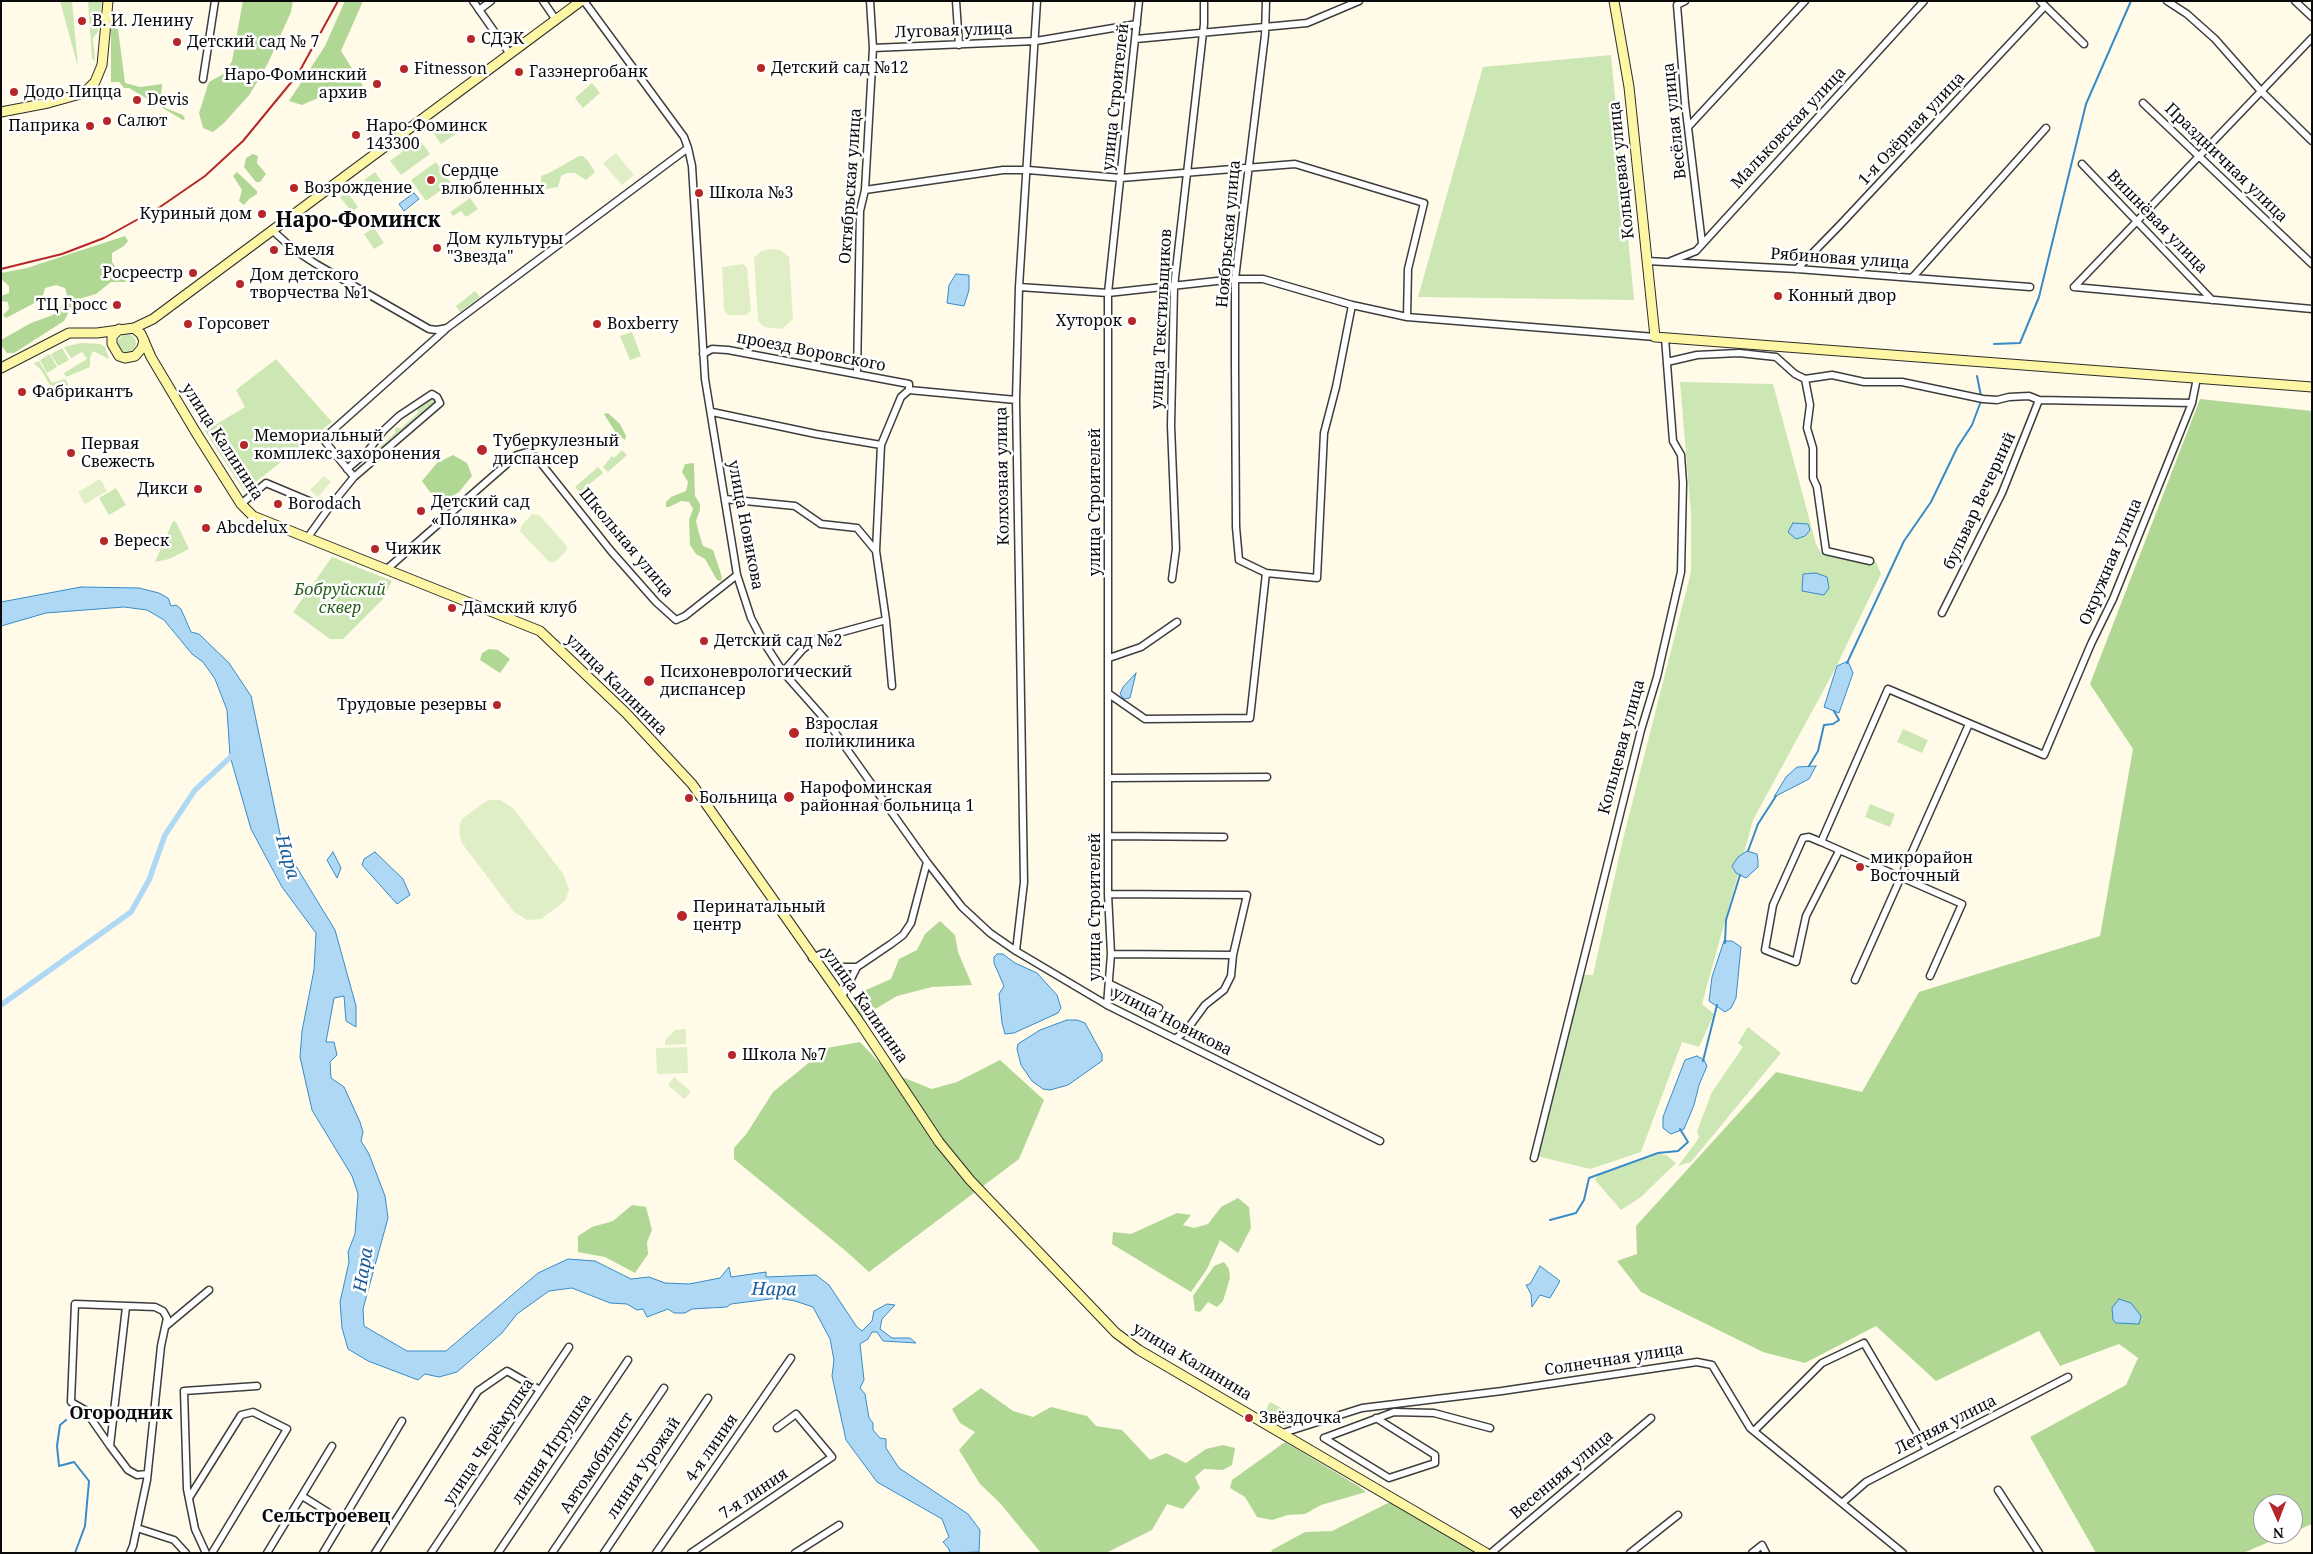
<!DOCTYPE html>
<meta charset="utf-8">
<style>
body{margin:0}
#map{position:relative;width:2313px;height:1554px;overflow:hidden;background:#fffbe8;font-family:"Noto Serif",serif}
canvas{display:block}
.frame{position:absolute;inset:0;border:2px solid #0a0a0a;pointer-events:none}
.north{position:absolute;left:2253px;top:1494px;width:50px;height:50px;box-sizing:border-box;background:#fff;border:1px solid #9d9d9d;border-radius:50%;rotate:178deg;font-size:14px;font-weight:700;line-height:20px;text-align:center;color:#0a0a0a}
.north::after{content:'';display:block;margin:auto;width:18px;height:22px;background:#b62729;clip-path:polygon(50% 0,100% 100%,50% 72%,0 100%)}
</style>
<div id="map">
<canvas width="2313" height="1554"></canvas>
<div class="frame"></div>
<div class="north">N</div>
</div>
<script>
const c = document.querySelector('canvas').getContext('2d');
c.lineJoin = 'round';
function paint(path, color) {
  c.fillStyle = color;
  c.fill(path, 'evenodd');
}
function shape(rows) {
  const path = new Path2D();
  for (const r of rows) {
    if (r.length === 3) {
      path.moveTo(r[0] + r[2], r[1]);
      path.arc(r[0], r[1], r[2], 0, 2 * Math.PI);
      continue;
    }
    path.moveTo(r[0], r[1]);
    for (let i = 2; i < r.length; i += 2) path.lineTo(r[i], r[i + 1]);
  }
  return path;
}
function strokePath(path, color, width, dash) {
  c.strokeStyle = color;
  c.lineWidth = width;
  c.lineCap = dash ? 'butt' : 'round';
  c.setLineDash(dash || []);
  c.stroke(path);
}
function drawText(font, color, halo, rows, align = 'center') {
  c.font = font + ' "Noto Serif",serif';
  c.lineWidth = 5;
  c.setLineDash([]);
  c.textBaseline = 'middle';
  c.strokeStyle = halo;
  c.fillStyle = color;
  for (const [text, x, y, turn = 0] of rows) {
    c.save();
    c.translate(x, y);
    c.rotate((+turn || 0) * Math.PI / 180);
    c.textAlign = isNaN(turn) ? turn : align;
    if (halo) c.strokeText(text, 0, 0);
    c.fillText(text, 0, 0);
    c.restore();
  }
}
paint(shape([
 [60,1,72,1,78,67],
 [88,1,102,1,98,32,93,38,95,61,92,59],
 [1611,55,1634,300,1418,297,1483,67],
 [592,83,600,93,583,108,575,98],
 [444,119,447,122,450,120,459,132,441,144,431,129],
 [419,139,430,154,401,175,390,161],
 [579,156,583,156,588,161,595,172,586,180,575,173,567,173,561,176,558,187,546,189,541,183,541,176,551,172],
 [436,162,451,183,426,201,411,180],
 [375,172,385,186,375,194,364,180],
 [347,192,358,207,352,212,340,197],
 [470,198,478,209,466,217,461,211,453,216,450,212],
 [374,228,384,243,374,249,364,234],
 [475,291,480,297,460,312,456,306],
 [632,332,641,356,630,360,620,336],
 [127,343,9],
 [81,343,100,344,105,347,109,359,93,351,90,358,90,367,66,377,64,373,87,359,82,352,71,358,64,347],
 [62,348,69,360,58,366,51,354],
 [50,354,57,367,47,373,40,360],
 [276,359,332,422,244,491,205,431,245,407,236,390],
 [39,361,52,383,65,379,70,387,56,395,41,370,34,363],
 [1680,382,1773,384,1816,544,1822,554,1876,562,1881,574,1834,671,1753,820,1702,1004,1714,1014,1699,1047,1682,1042,1641,1152,1590,1169,1537,1156,1581,975,1593,975,1623,839,1691,572,1691,514],
 [430,398,434,398,437,402,428,412,423,412,380,449,377,456,374,452,395,433,395,428,401,428,418,413,417,409],
 [622,450,627,455,608,472,603,467,612,456,614,458],
 [598,467,603,473,580,492,575,487],
 [116,488,126,505,109,515,99,498],
 [173,521,176,522,189,549,169,559,155,562],
 [332,557,392,581,383,599,343,639,330,639,293,612],
 [1903,729,1928,740,1922,753,1897,742],
 [1870,804,1895,814,1890,827,1865,817],
 [1748,1027,1781,1053,1691,1162,1678,1166,1699,1138,1697,1131,1712,1092,1743,1047,1738,1043],
 [1659,1154,1666,1155,1676,1163,1641,1197,1621,1210,1595,1180,1597,1176],
 [1270,1402,1301,1418,1302,1422,1286,1427,1266,1416,1264,1413]
]), '#cde7b4');
paint(shape([
 [243,1,293,1,291,12,268,63,250,94,224,123,213,132,203,128,199,113,209,82,225,73,232,61],
 [345,1,363,1,341,51,363,86,351,91,327,94,302,105,289,101,325,46],
 [115,26,118,29,125,83,140,87,162,84,161,97,165,108,183,115,185,119,183,120,129,88,124,88,119,82,111,82,111,29],
 [253,154,258,156,257,163,266,174,260,182,256,182,244,167,246,158],
 [237,172,257,191,257,194,249,199,244,205,239,201,242,190,233,176],
 [125,236,128,241,124,246,112,253,112,262,119,273,126,277,126,282,111,282,96,294,75,300,64,321,14,353,7,353,2,346,1,340,31,323,53,315,65,303,67,295,65,288,56,285,45,288,42,299,6,318,3,315,9,309,8,302,1,301,1,296,9,293,9,286,1,279,1,273,27,268],
 [2200,399,2312,411,2312,1524,2293,1532,2293,1504,2263,1504,2263,1534,2288,1534,2243,1553,2096,1553,2030,1437,2126,1385,2138,1358,2119,1344,2060,1366,2039,1331,1936,1381,1876,1326,1805,1363,1763,1352,1641,1292,1617,1261,1637,1254,1636,1226,1776,1072,1862,1092,1919,992,2100,936,2133,749,2090,684],
 [608,413,620,424,626,436,625,440,616,433,604,414],
 [453,455,467,463,472,476,459,492,443,502,433,496,422,481,437,463],
 [694,463,695,496,700,504,700,510,696,521,699,533,703,546,713,550,722,577,721,581,717,580,705,559,696,554,690,545,689,520,693,509,689,502,681,501,669,507,666,507,666,502,671,497,686,491,688,482,682,472,685,464],
 [489,649,498,650,510,659,500,673,480,660,482,653],
 [940,921,955,935,958,952,972,985,932,987,897,996,862,1017,853,1007,866,990,891,979,899,959,917,950,925,934],
 [860,1042,887,1071,932,1089,957,1082,1000,1060,1044,1100,1019,1159,869,1272,847,1252,734,1159,734,1148,747,1133,773,1092,827,1048],
 [1238,1198,1249,1207,1251,1228,1238,1253,1220,1240,1207,1269,1191,1292,1112,1244,1113,1232,1131,1234,1177,1213,1191,1215,1183,1225,1194,1228,1208,1224,1221,1207],
 [632,1205,646,1207,652,1230,647,1242,648,1254,635,1273,605,1257,578,1252,578,1236,592,1227,613,1221],
 [1224,1262,1229,1269,1230,1278,1223,1301,1217,1307,1208,1302,1200,1312,1195,1311,1193,1296,1214,1266],
 [981,1388,1013,1411,1033,1417,1051,1407,1087,1416,1096,1426,1122,1430,1150,1460,1166,1453,1186,1463,1206,1449,1223,1445,1235,1448,1232,1465,1223,1470,1204,1469,1195,1477,1200,1488,1183,1509,1167,1504,1152,1530,1106,1553,1041,1553,1000,1503,980,1484,959,1450,975,1432,960,1423,952,1409],
 [1285,1442,1358,1486,1366,1492,1321,1505,1305,1514,1288,1515,1272,1520,1257,1517,1245,1497,1230,1488,1232,1480],
 [1392,1501,1479,1553,1271,1553,1272,1550,1305,1532,1332,1531]
]), '#b0d793');
paint(shape([
 [616,153,634,175,622,185,603,163],
 [772,249,780,250,789,257,793,319,782,329,764,327,758,321,754,258,761,251],
 [743,264,747,268,751,310,747,315,728,315,724,310,722,267],
 [324,476,331,482,318,497,310,490],
 [100,479,107,491,85,504,78,492],
 [532,514,539,515,567,546,566,551,555,562,549,562,520,531,522,525],
 [488,800,500,800,513,808,564,875,569,890,565,901,541,919,527,920,514,912,461,842,459,828,462,819],
 [686,1029,686,1044,665,1045,665,1040,675,1030],
 [687,1047,688,1073,657,1074,656,1048],
 [674,1077,691,1092,684,1099,668,1085]
]), '#dfeec5');
const water = shape([
 [414,193,419,199,404,211,399,204,414,193],
 [956,274,969,275,969,290,964,306,947,303,949,285,956,274],
 [1793,523,1808,524,1810,530,1805,536,1796,539,1788,532,1793,523],
 [1816,573,1827,577,1829,588,1824,595,1802,591,1803,574,1816,573],
 [81,587,139,588,159,593,168,598,171,606,176,605,181,609,191,632,199,634,229,663,251,696,282,843,335,930,356,1006,356,1027,346,1021,344,996,334,998,326,1042,334,1042,337,1055,330,1062,331,1078,344,1087,360,1122,363,1132,361,1141,369,1154,385,1196,388,1218,363,1309,364,1326,407,1351,446,1351,538,1273,568,1259,595,1261,631,1279,649,1277,665,1283,689,1284,720,1278,729,1267,731,1277,766,1272,766,1277,816,1275,829,1285,857,1327,862,1331,872,1321,874,1311,887,1304,895,1305,882,1319,880,1329,892,1338,910,1338,916,1343,883,1341,877,1332,872,1332,868,1339,860,1344,864,1380,860,1388,865,1394,869,1418,873,1423,873,1430,880,1438,886,1439,886,1448,899,1468,968,1514,980,1530,979,1552,950,1553,949,1549,943,1542,949,1537,942,1519,877,1482,846,1440,832,1376,834,1360,830,1339,813,1307,795,1301,778,1298,731,1304,727,1307,692,1309,685,1313,674,1313,668,1309,647,1317,643,1309,637,1310,627,1304,610,1303,572,1288,549,1291,517,1314,502,1333,457,1372,439,1377,425,1374,418,1380,368,1361,348,1349,342,1328,340,1302,349,1262,348,1252,355,1234,358,1194,352,1176,312,1110,300,1057,302,1031,314,970,316,933,282,887,251,829,230,756,227,710,215,679,203,662,192,654,164,620,147,610,124,607,46,613,1,626,1,602,81,587],
 [1848,661,1853,673,1839,713,1824,707,1837,666,1848,661],
 [1136,673,1130,698,1124,699,1120,694,1123,687,1136,673],
 [1816,766,1809,779,1774,797,1786,777,1797,767,1816,766],
 [1747,851,1757,854,1758,860,1758,867,1746,878,1736,873,1732,866,1738,857,1747,851],
 [333,852,341,868,337,878,327,860,333,852],
 [375,852,403,879,410,895,397,904,362,865,364,859,375,852],
 [1724,941,1732,941,1741,947,1736,998,1731,1008,1725,1012,1709,1001,1712,977,1724,941],
 [997,954,1003,954,1015,963,1037,973,1057,995,1061,1008,1058,1013,1014,1033,1005,1034,1002,1023,999,994,1004,986,994,963,994,957,997,954],
 [1067,1020,1077,1020,1085,1023,1102,1054,1102,1061,1068,1085,1050,1090,1043,1089,1032,1081,1021,1065,1017,1049,1018,1044,1040,1030,1067,1020],
 [1697,1056,1704,1060,1707,1066,1699,1085,1694,1105,1684,1129,1671,1134,1663,1128,1663,1117,1685,1060,1697,1056],
 [1540,1266,1560,1281,1550,1298,1540,1295,1532,1307,1531,1294,1526,1285,1530,1284,1540,1266],
 [2119,1299,2131,1303,2141,1316,2139,1324,2116,1323,2113,1320,2112,1308,2119,1299]
]);
paint(water, '#aed8f4');
strokePath(water, '#378bc9', 1);
strokePath(shape([
 [1994,344,2020,343,2039,297,2086,104,2131,1],
 [1977,376,1981,396],
 [1847,663,1904,541,1931,502,1957,448,1972,425,1981,401],
 [1809,766,1818,751,1824,725,1833,724,1839,720,1834,711],
 [1748,851,1758,824,1776,796],
 [1725,943,1726,920,1740,875],
 [1703,1061,1717,1005],
 [1550,1220,1576,1213,1584,1200,1589,1178,1658,1153,1678,1151,1688,1142,1680,1129],
 [66,1420,60,1425,57,1446,59,1466,74,1462,89,1481,85,1526,75,1553]
]), '#378bc9', 2);
strokePath(shape([
 [1,1005,131,912,149,880,165,835,195,790,235,753]
]), '#aed8f4', 5.5);
const street = shape([
 [473,1,510,54],
 [543,1,556,20],
 [584,1,684,137,688,148,692,166,705,379,733,550,737,575,751,618,763,641,783,672,829,724,927,862,911,923,903,935,891,944,857,967,838,967,831,957,824,953,812,958],
 [956,1,959,45],
 [1266,1,1265,35,1235,279,1235,366,1236,527,1239,560,1266,573,1317,578,1324,433,1336,387,1352,305],
 [1685,1,1677,5,1685,103,1702,243],
 [2040,1,2084,44],
 [2167,1,2187,14,2215,39,2260,90,2312,141],
 [2295,1,2312,17],
 [479,10,491,1],
 [1136,39,1307,23,1359,1],
 [873,48,1036,41,1137,24],
 [203,79,215,1],
 [2143,103,2312,264],
 [1689,126,1805,1],
 [2082,164,2212,300],
 [865,190,1003,170,1028,170,1121,178,1295,164,1424,203,1408,269,1407,317],
 [272,230,293,249,316,264,429,329,437,330,447,328,688,148],
 [1647,261,1797,269,2030,287],
 [1671,261,1696,251,1924,1],
 [1797,269,1839,226,2045,6],
 [1912,278,2046,128],
 [1019,287,1108,293,1235,279,1263,279,1352,305,1407,317,1655,337],
 [2074,287,2312,38],
 [2074,287,2312,309],
 [703,354,712,349,728,350,909,384,909,390],
 [1667,362,1697,355,1739,353,1776,357,1795,374,1805,379,1832,375,1864,382,1902,382,1983,399,1997,400,2009,397,2029,396,2039,400,2192,403],
 [857,374,860,211,865,190,873,48,870,1],
 [1805,379,1810,405,1807,428,1813,448,1813,478,1817,487,1826,551,1870,561],
 [712,412,816,434,881,445],
 [347,469,368,451,383,431,399,416,432,394,437,397,440,403,354,477],
 [725,499,795,506,821,524,857,528,876,551],
 [241,504,266,483,328,509,308,537],
 [328,509,354,477,323,439,445,330],
 [387,569,517,455,527,452,536,457,611,551,656,602,676,620,685,616,737,575],
 [1172,579,1176,549,1171,426,1174,287,1204,24,1204,1],
 [1942,613,2002,493,2039,400],
 [1109,658,1141,647,1177,622],
 [783,672,803,649,817,639,886,620],
 [892,686,886,620,876,551,881,445,901,397,909,390,1016,400],
 [1109,694,1145,719,1250,718,1266,573],
 [1109,778,1267,777],
 [1109,836,1224,837],
 [1821,842,1809,837,1803,838,1773,905,1765,950,1796,962,1806,916,1839,851],
 [927,862,962,907,990,933,1016,951,1107,1005,1380,1141],
 [1108,894,1247,895,1233,955,1231,976,1224,990,1205,1005,1186,1031,1175,1039],
 [1016,951,1024,882,1016,400,1019,287,1037,1],
 [1111,954,1233,955],
 [838,967,849,985],
 [1930,976,1962,904,1821,842,1888,689,2044,755,2091,644,2113,599,2192,403,2197,378],
 [1855,980,1969,724],
 [1110,984,1159,1008],
 [840,996,844,993,857,967],
 [1107,1005,1111,954,1108,894,1108,293,1139,1],
 [1534,1158,1641,730,1657,677,1681,572,1683,483,1681,455,1673,441,1665,338],
 [126,1307,110,1446,128,1470,137,1475,147,1474],
 [166,1326,209,1290],
 [1754,1431,1822,1363,1864,1343,1927,1450],
 [1283,1433,1362,1408,1502,1391,1697,1362,1712,1365,1750,1428,1903,1553],
 [1324,1438,1389,1478,1435,1463,1435,1455,1376,1418],
 [1324,1438,1394,1412,1434,1413,1490,1428],
 [110,1446,85,1410,71,1402,75,1304,155,1307,163,1311,167,1318,161,1346,147,1480,133,1546,130,1553],
 [1998,1490,2039,1553],
 [302,1496,342,1521],
 [189,1498,241,1415,253,1412,287,1429,212,1553],
 [1842,1503,1866,1482,2068,1377],
 [137,1528,174,1540,186,1553],
 [206,1553,195,1529,187,1489,184,1391,257,1386],
 [267,1553,332,1446],
 [323,1553,402,1421],
 [375,1553,478,1391,507,1371,540,1390],
 [431,1553,569,1347],
 [498,1553,628,1360],
 [552,1553,664,1388],
 [604,1553,708,1398],
 [656,1553,791,1358],
 [691,1553,832,1457,796,1414,777,1428],
 [795,1553,839,1525],
 [1491,1553,1651,1418],
 [1630,1553,1678,1515],
 [1752,1553,1762,1545,1766,1553]
]);
const secondary = shape([
 [1614,1,1629,87,1655,337,2312,387],
 [1,112,48,103,84,93,95,82,102,65,108,1],
 [134,328,153,319,581,1],
 [119,329,112,337,112,344,119,356,125,358,135,356,142,348,144,340],
 [1,368,69,333,97,333,134,328,141,334,151,357,195,431,241,504,253,516,540,631,626,713,692,784,860,1023,939,1142,970,1180,1116,1333,1139,1350,1486,1553]
]);
strokePath(street, '#3d3d3d', 9);
strokePath(secondary, '#2c2c2c', 11);
strokePath(street, '#fff', 6);
strokePath(secondary, '#fdf6a4', 9);
strokePath(shape([
 [1,269,62,254,104,238,160,207,205,176,243,141,298,74,338,1]
]), '#b62729', 2);
for (const [x, y, r, color] of [
 [82,21,5,"#b62729"],
 [471,39,5,"#b62729"],
 [177,42,5,"#b62729"],
 [761,68,5,"#b62729"],
 [404,69,5,"#b62729"],
 [519,72,5,"#b62729"],
 [377,84,5,"#b62729"],
 [14,92,5,"#b62729"],
 [137,100,5,"#b62729"],
 [107,121,5,"#b62729"],
 [90,126,5,"#b62729"],
 [356,135,5,"#b62729"],
 [431,180,5,"#b62729"],
 [294,188,5,"#b62729"],
 [699,193,5,"#b62729"],
 [262,214,5,"#b62729"],
 [437,248,5,"#b62729"],
 [274,250,5,"#b62729"],
 [193,273,5,"#b62729"],
 [240,284,5,"#b62729"],
 [1778,296,5,"#b62729"],
 [117,305,5,"#b62729"],
 [1132,321,5,"#b62729"],
 [188,324,5,"#b62729"],
 [597,324,5,"#b62729"],
 [22,392,5,"#b62729"],
 [244,445,5,"#b62729"],
 [482,450,6,"#b62729"],
 [71,453,5,"#b62729"],
 [198,489,5,"#b62729"],
 [278,504,5,"#b62729"],
 [421,511,5,"#b62729"],
 [206,528,5,"#b62729"],
 [104,541,5,"#b62729"],
 [375,549,5,"#b62729"],
 [452,608,5,"#b62729"],
 [704,641,5,"#b62729"],
 [649,681,6,"#b62729"],
 [497,705,5,"#b62729"],
 [794,733,6,"#b62729"],
 [789,797,6,"#b62729"],
 [689,798,5,"#b62729"],
 [1860,867,5,"#b62729"],
 [682,916,6,"#b62729"],
 [732,1055,5,"#b62729"],
 [1249,1418,5,"#b62729"]
]) {
  const dot = new Path2D();
  dot.arc(x, y, r, 0, 2 * Math.PI);
  c.fillStyle = color;
  c.fill(dot);
  strokePath(dot, '#fff', 2);
}
drawText('16px', '#0a0a0a', '#fff', [
 ["В. И. Ленину",92,21],
 ["СДЭК",481,39],
 ["Детский сад № 7",187,42],
 ["Детский сад №12",771,68],
 ["Fitnesson",414,69],
 ["Газэнергобанк",529,72],
 ["Наро-Фоминский",367,75,"right"],
 ["архив",367,93,"right"],
 ["Додо Пицца",24,92],
 ["Devis",147,100],
 ["Салют",117,121],
 ["Паприка",80,126,"right"],
 ["Наро-Фоминск",366,126],
 ["143300",366,144],
 ["Сердце",441,171],
 ["влюбленных",441,189],
 ["Возрождение",304,188],
 ["Школа №3",709,193],
 ["Куриный дом",252,214,"right"],
 ["Дом культуры",447,239],
 ["\"Звезда\"",447,257],
 ["Емеля",284,250],
 ["Росреестр",183,273,"right"],
 ["Дом детского",250,275],
 ["творчества №1",250,293],
 ["Конный двор",1788,296],
 ["ТЦ Гросс",107,305,"right"],
 ["Хуторок",1122,321,"right"],
 ["Горсовет",198,324],
 ["Boxberry",607,324],
 ["Фабрикантъ",32,392],
 ["Мемориальный",254,436],
 ["комплекс захоронения",254,454],
 ["Туберкулезный",493,441],
 ["диспансер",493,459],
 ["Первая",81,444],
 ["Свежесть",81,462],
 ["Дикси",188,489,"right"],
 ["Детский сад",431,502],
 ["«Полянка»",431,520],
 ["Borodach",288,504],
 ["Abcdelux",216,528],
 ["Вереcк",114,541],
 ["Чижик",385,549],
 ["Дамский клуб",462,608],
 ["Детский сад №2",714,641],
 ["Психоневрологический",660,672],
 ["диспансер",660,690],
 ["Трудовые резервы",487,705,"right"],
 ["Взрослая",805,724],
 ["поликлиника",805,742],
 ["Нарофоминская",800,788],
 ["районная больница 1",800,806],
 ["Больница",699,798],
 ["микрорайон",1870,858],
 ["Восточный",1870,876],
 ["Перинатальный",693,907],
 ["центр",693,925],
 ["Школа №7",742,1055],
 ["Звёздочка",1259,1418]
], 'left');
drawText('16px', '#0a0a0a', '#fff', [
 ["Луговая улица",954,31,-2],
 ["улица Строителей",1116,97,-84],
 ["Весёлая улица",1675,121,-96],
 ["Мальковская улица",1789,128,-47],
 ["1-я Озёрная улица",1912,129,-47],
 ["Праздничная улица",2226,163,44],
 ["Кольцевая улица",1622,170,-96],
 ["Октябрьская улица",851,186,-86],
 ["Вишнёвая улица",2157,222,46],
 ["Ноябрьская улица",1229,234,-85],
 ["Рябиновая улица",1840,259,4],
 ["улица Текстильщиков",1162,319,-87],
 ["проезд Воровского",811,352,11],
 ["улица Калинина",222,442,57],
 ["Колхозная улица",1003,476,-91],
 ["бульвар Вечерний",1980,501,-65],
 ["улица Строителей",1095,502,-90],
 ["улица Новикова",745,525,79],
 ["Школьная улица",626,543,50],
 ["Окружная улица",2111,562,-67],
 ["улица Калинина",616,685,45],
 ["Кольцевая улица",1622,747,-75],
 ["улица Строителей",1095,907,-90],
 ["улица Калинина",865,1006,55],
 ["улица Новикова",1172,1022,27],
 ["Солнечная улица",1614,1360,-9],
 ["улица Калинина",1192,1362,31],
 ["Летняя улица",1946,1425,-27],
 ["улица Черёмушка",489,1442,-56],
 ["4-я линия",712,1448,-55],
 ["линия Игрушка",552,1449,-56],
 ["Автомобилист",597,1463,-56],
 ["линия Урожай",644,1468,-56],
 ["Весенняя улица",1562,1475,-40],
 ["7-я линия",754,1494,-34]
]);
drawText('italic 16px', '#295f1d', '#fff', [
 ["Бобруйский",340,590],
 ["сквер",340,608]
]);
drawText('italic 18px', '#185c98', '#fff', [
 ["Нара",287,857,74],
 ["Нара",364,1270,-81],
 ["Нара",774,1290,1]
]);
drawText('bold 18px', '#0a0a0a', '#fff', [
 ["Огородник",121,1414],
 ["Сельстроевец",326,1517]
]);
drawText('bold 21px', '#0a0a0a', '#fff', [
 ["Наро-Фоминск",358,221]
]);
</script>
